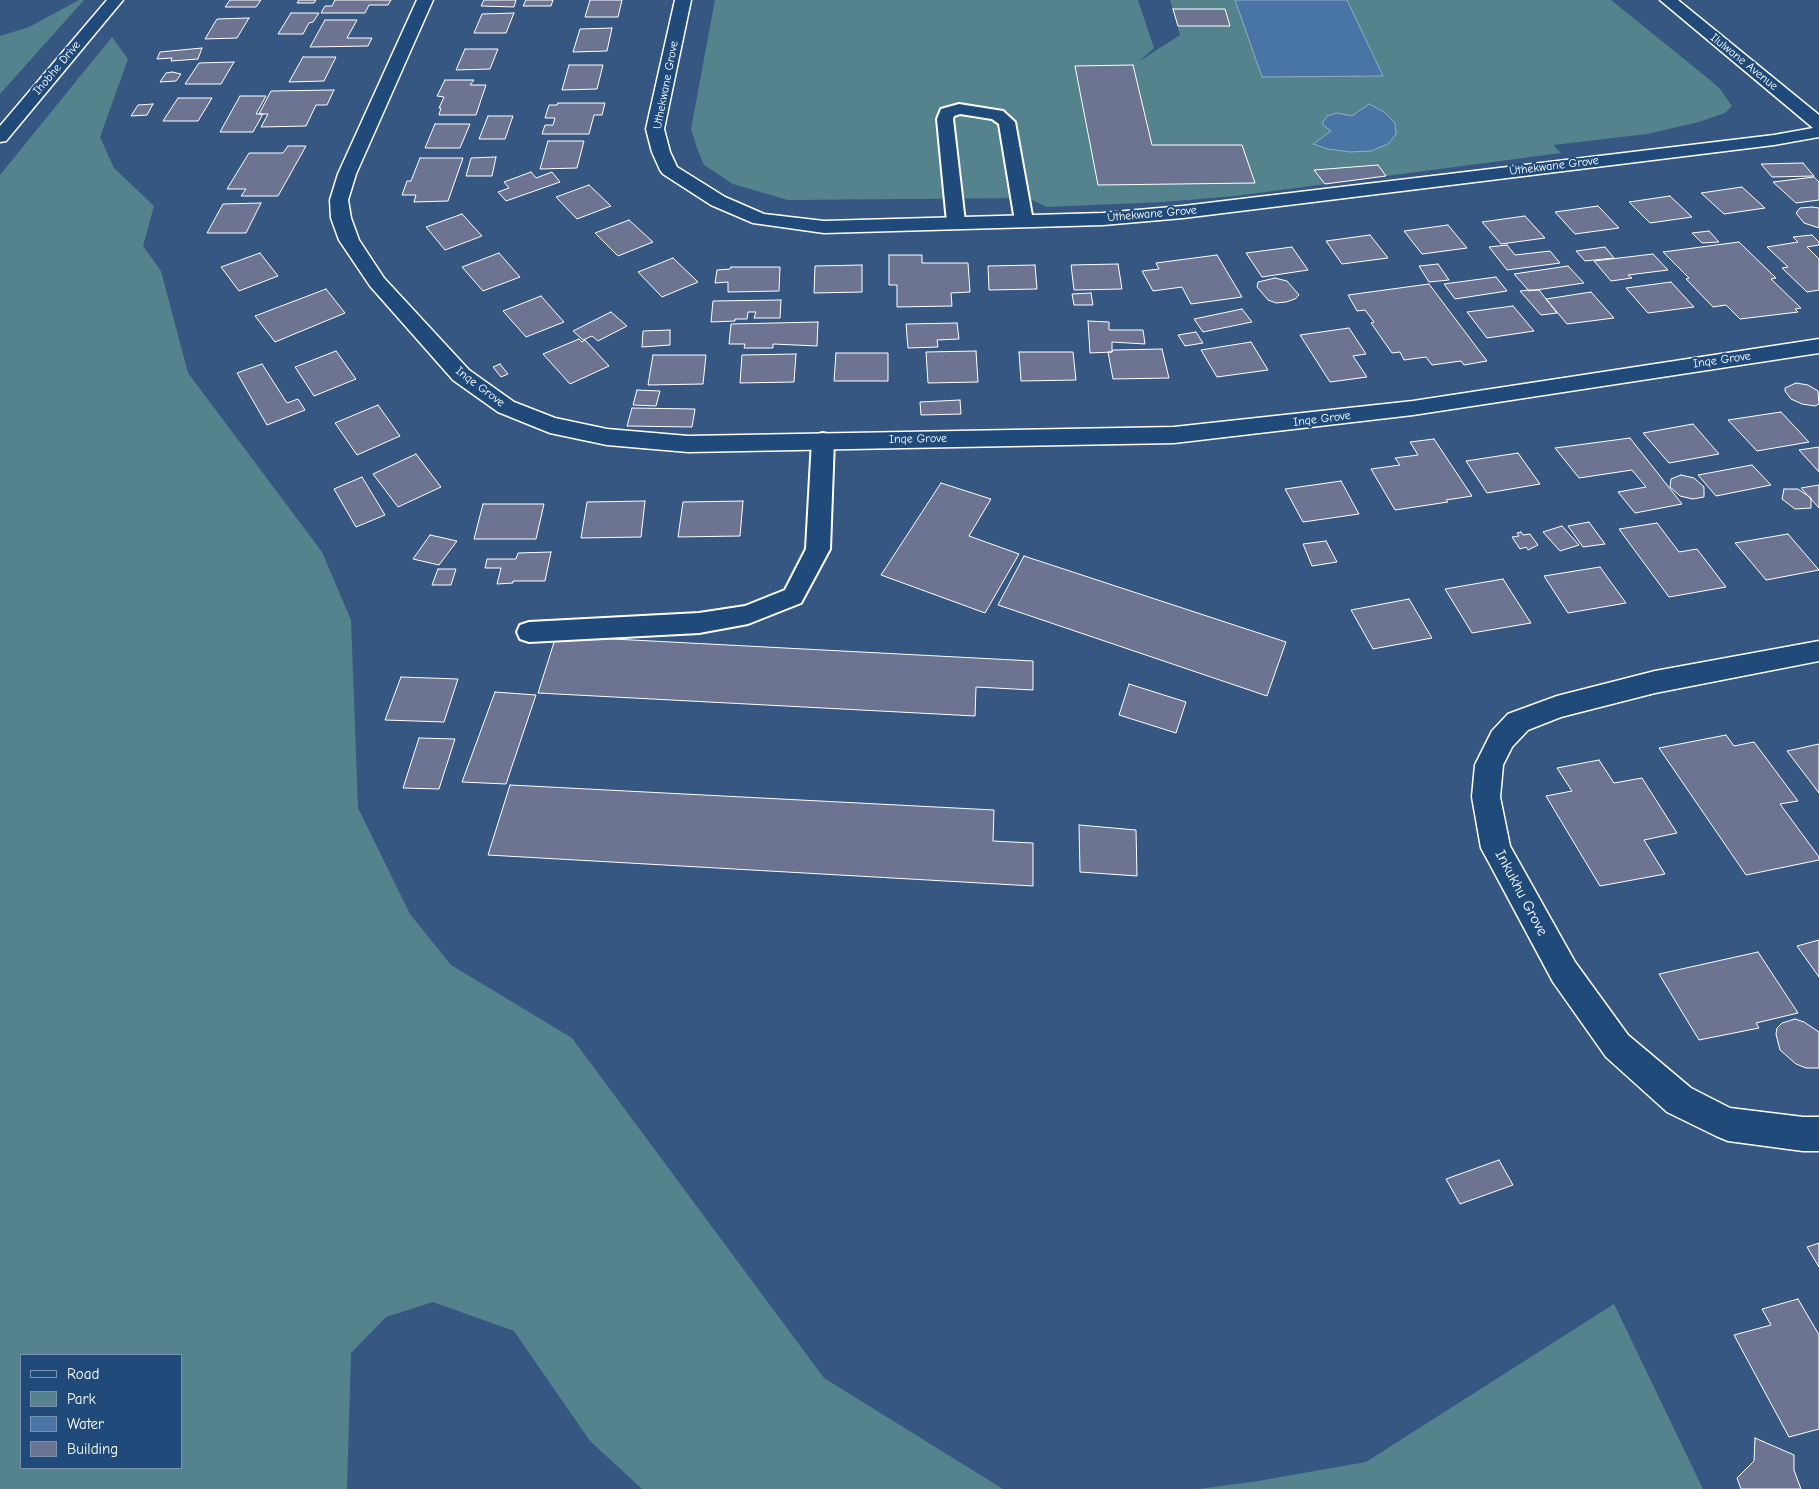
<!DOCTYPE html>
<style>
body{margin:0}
#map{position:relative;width:1819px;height:1489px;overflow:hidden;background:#365781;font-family:"Comic Neue",sans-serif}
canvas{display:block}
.legend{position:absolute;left:20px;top:1354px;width:162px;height:115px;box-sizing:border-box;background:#1f4a7a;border:1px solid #7992af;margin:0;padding:6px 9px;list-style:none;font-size:15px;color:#fff}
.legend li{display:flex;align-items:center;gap:10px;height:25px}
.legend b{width:25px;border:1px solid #7992af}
</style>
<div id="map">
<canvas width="1819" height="1489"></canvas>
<ul class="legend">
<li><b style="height:6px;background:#1f4a7a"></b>Road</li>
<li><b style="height:14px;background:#55838d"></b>Park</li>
<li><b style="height:14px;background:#4975a4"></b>Water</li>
<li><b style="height:14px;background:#6d7492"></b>Building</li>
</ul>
</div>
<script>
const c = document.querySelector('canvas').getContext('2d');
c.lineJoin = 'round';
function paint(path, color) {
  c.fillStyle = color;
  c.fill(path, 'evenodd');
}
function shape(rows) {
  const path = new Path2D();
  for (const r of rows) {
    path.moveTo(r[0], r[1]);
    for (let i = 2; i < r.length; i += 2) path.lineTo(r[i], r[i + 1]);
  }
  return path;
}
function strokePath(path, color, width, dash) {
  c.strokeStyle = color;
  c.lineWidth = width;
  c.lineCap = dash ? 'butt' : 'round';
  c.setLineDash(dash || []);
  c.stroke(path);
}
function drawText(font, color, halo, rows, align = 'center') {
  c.font = font + ' "Comic Neue",sans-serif';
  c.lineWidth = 4.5;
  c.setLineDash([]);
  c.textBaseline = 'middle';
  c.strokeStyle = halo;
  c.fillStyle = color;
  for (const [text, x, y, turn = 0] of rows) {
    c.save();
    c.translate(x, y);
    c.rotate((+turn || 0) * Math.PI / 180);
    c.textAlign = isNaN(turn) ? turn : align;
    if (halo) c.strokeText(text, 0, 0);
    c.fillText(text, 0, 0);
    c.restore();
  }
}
paint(shape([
 [79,0,84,0,0,94,0,36,29,27],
 [715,0,1138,0,1154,48,1138,62,1180,35,1170,0,1611,0,1710,80,1720,89,1732,106,1725,113,1699,122,1647,134,1553,145,1561,153,1235,196,1163,202,1047,207,1028,198,788,200,733,184,704,165,697,148,691,129],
 [112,37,128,59,100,137,114,168,154,206,143,246,161,271,188,373,322,552,351,620,358,808,410,914,451,965,572,1038,824,1378,1003,1489,642,1489,590,1441,514,1331,433,1302,386,1317,351,1353,347,1489,0,1489,0,175],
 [21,1355,181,1355,181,1468,21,1468],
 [1614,1304,1703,1489,1198,1489,1258,1481,1366,1462]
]), '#55838d');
const water = shape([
 [1235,0,1347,0,1383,76,1262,77,1235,0],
 [1369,104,1384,112,1395,123,1396,134,1388,144,1371,151,1350,152,1328,149,1313,144,1331,131,1323,125,1323,122,1327,116,1337,113,1352,116,1369,104]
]);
paint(water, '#4975a4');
strokePath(water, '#92acc8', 1);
const building = shape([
 [230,0,261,0,256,7,225,7,230,0],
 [299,0,316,0,314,3,297,3,299,0],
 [335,0,391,0,388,5,369,5,365,13,321,13,325,6,332,6,335,0],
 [484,0,516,0,514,7,481,6,484,0],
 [526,0,553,0,551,6,523,6,526,0],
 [590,0,622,0,618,17,585,17,590,0],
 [1173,9,1225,9,1230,26,1178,26,1173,9],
 [291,13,319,13,313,22,309,23,303,34,278,34,291,13],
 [514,13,506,33,474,33,482,14,514,13],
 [249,18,237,38,205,39,217,19,249,18],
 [325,20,357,20,347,38,372,38,368,46,310,47,325,20],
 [612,28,607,51,573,52,580,29,612,28],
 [202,48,198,59,171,61,172,58,157,59,160,52,202,48],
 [465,49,498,49,490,69,456,70,465,49],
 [303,57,336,57,324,81,289,82,303,57],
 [234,62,221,84,185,84,199,63,234,62],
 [569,65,603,65,597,89,562,90,569,65],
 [1133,65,1152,145,1242,145,1255,183,1098,185,1075,66,1133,65],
 [172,72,181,74,176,81,160,82,166,73,172,72],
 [445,80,474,80,470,85,486,85,476,115,439,115,441,108,439,108,444,97,437,96,445,80],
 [334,90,327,105,316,105,306,126,261,127,268,114,259,114,271,91,334,90],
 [240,96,266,96,256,114,263,114,253,132,220,132,240,96],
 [178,98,212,98,198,121,163,121,178,98],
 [558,103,605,103,602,115,594,115,589,134,542,134,545,125,553,125,555,118,545,118,549,105,557,105,558,103],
 [153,104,147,115,131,116,138,105,153,104],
 [488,116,513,116,505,139,479,139,488,116],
 [435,124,470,124,460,148,425,148,435,124],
 [548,141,584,141,577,168,540,169,548,141],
 [288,146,306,146,278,196,241,196,246,189,227,189,249,153,283,153,288,146],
 [496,157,492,176,466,176,471,158,496,157],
 [420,158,463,158,448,201,414,202,416,195,402,195,407,181,411,181,420,158],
 [1803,163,1814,176,1772,177,1761,164,1803,163],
 [1378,165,1386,176,1325,184,1314,170,1378,165],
 [531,172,536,178,552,172,560,182,506,201,498,192,509,188,504,182,531,172],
 [1814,177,1819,182,1819,200,1796,203,1773,182,1814,177],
 [589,185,611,206,577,219,556,197,589,185],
 [1742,187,1765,208,1724,214,1701,193,1742,187],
 [1670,196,1692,217,1650,223,1629,202,1670,196],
 [261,203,246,233,207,233,223,204,261,203],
 [1598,206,1619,228,1575,234,1555,212,1598,206],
 [1812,207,1819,208,1819,228,1804,223,1796,213,1800,208,1812,207],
 [462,214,482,236,445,250,426,227,462,214],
 [1525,216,1545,238,1501,244,1482,222,1525,216],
 [629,220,653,242,618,256,595,233,629,220],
 [1448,225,1467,248,1422,254,1404,231,1448,225],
 [1709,231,1719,242,1702,243,1692,233,1709,231],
 [1370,235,1388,258,1342,264,1326,241,1370,235],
 [1812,235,1819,242,1819,245,1807,247,1819,259,1819,290,1807,292,1782,268,1788,267,1767,247,1798,242,1793,237,1812,235],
 [1739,242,1776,278,1771,279,1801,308,1795,309,1798,312,1740,319,1726,305,1713,307,1686,279,1689,278,1663,252,1739,242],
 [1507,245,1515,255,1550,251,1560,263,1507,270,1489,247,1507,245],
 [1292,247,1308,270,1262,277,1246,253,1292,247],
 [1605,247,1614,258,1585,261,1576,251,1605,247],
 [260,253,278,276,239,291,221,267,260,253],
 [499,253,520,277,483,291,462,267,499,253],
 [1653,254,1668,270,1628,275,1632,278,1611,281,1594,261,1653,254],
 [889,255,922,255,922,263,968,263,970,292,951,293,952,306,897,307,897,285,889,285,889,255],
 [1217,255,1242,297,1191,304,1182,287,1153,291,1142,271,1159,269,1156,263,1217,255],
 [673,258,698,282,662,297,638,272,673,258],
 [1118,264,1122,289,1074,290,1071,265,1118,264],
 [1438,264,1449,280,1429,282,1419,266,1438,264],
 [862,265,862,292,814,293,815,266,862,265],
 [1035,265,1037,289,989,290,988,266,1035,265],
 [1568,266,1584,283,1529,291,1514,274,1568,266],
 [731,267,780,267,779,291,728,292,728,282,715,283,717,270,730,269,731,267],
 [1496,277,1507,291,1455,299,1444,284,1496,277],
 [1275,278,1287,281,1299,295,1295,299,1286,302,1276,303,1268,300,1257,287,1258,282,1275,278],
 [1671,282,1694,307,1648,313,1626,288,1671,282],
 [1429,284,1487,361,1464,365,1461,361,1432,365,1426,357,1404,360,1400,352,1392,353,1371,323,1374,322,1365,310,1357,311,1348,295,1429,284],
 [326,289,345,313,275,342,255,316,326,289],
 [1528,290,1539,290,1557,313,1541,315,1520,291,1528,290],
 [1591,292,1614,318,1567,324,1546,299,1591,292],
 [1091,293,1093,305,1074,305,1072,294,1091,293],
 [541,296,564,322,526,337,503,311,541,296],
 [781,300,780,318,754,318,756,312,748,312,747,319,735,319,735,321,711,322,713,301,781,300],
 [1513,306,1534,331,1487,338,1467,312,1513,306],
 [1242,309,1252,322,1203,332,1194,319,1242,309],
 [611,312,627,326,598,341,592,336,583,340,573,331,611,312],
 [1088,321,1109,322,1109,330,1143,330,1145,344,1112,342,1112,352,1090,353,1088,321],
 [818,322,817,346,773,344,773,348,744,348,745,344,729,344,731,324,818,322],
 [957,323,959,339,937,340,938,347,908,348,906,324,957,323],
 [1349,328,1366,354,1353,356,1367,377,1330,382,1300,335,1349,328],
 [670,330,670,345,642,347,643,331,670,330],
 [1196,332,1203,343,1185,346,1178,335,1196,332],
 [579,339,582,342,585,340,609,366,570,384,543,354,579,339],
 [1251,342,1268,370,1217,377,1201,350,1251,342],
 [1162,349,1169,378,1113,379,1108,352,1112,352,1113,350,1162,349],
 [336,351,356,379,314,396,295,367,336,351],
 [976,351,978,382,928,383,926,352,976,351],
 [1019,352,1073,352,1076,380,1021,381,1019,352],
 [836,353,888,353,888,381,834,381,836,353],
 [796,354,794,382,740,383,742,355,796,354],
 [653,355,706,355,703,384,648,385,653,355],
 [262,364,287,403,298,399,305,410,267,425,237,373,262,364],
 [500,364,508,374,501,377,493,367,500,364],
 [1796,383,1808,385,1818,391,1819,404,1815,406,1802,404,1791,399,1785,391,1785,388,1796,383],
 [637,390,660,391,656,406,633,405,637,390],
 [960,400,961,414,921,415,920,402,960,400],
 [378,405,400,436,357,455,335,423,378,405],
 [632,408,695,409,692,427,627,426,632,408],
 [1781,412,1809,442,1757,451,1728,420,1781,412],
 [1693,424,1719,454,1669,463,1643,433,1693,424],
 [1630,438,1682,504,1635,513,1618,492,1646,487,1632,470,1579,478,1555,448,1630,438],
 [1434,439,1472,496,1446,500,1448,502,1395,510,1371,469,1400,465,1395,458,1418,455,1410,442,1434,439],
 [1819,447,1819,472,1799,450,1819,447],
 [1518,453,1540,484,1487,493,1466,461,1518,453],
 [416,454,441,487,398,507,373,474,416,454],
 [1752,465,1771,485,1716,496,1698,475,1752,465],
 [1681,475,1694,478,1704,487,1704,497,1693,499,1680,496,1670,487,1671,479,1681,475],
 [362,477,385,515,356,527,334,489,362,477],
 [1341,481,1359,514,1303,522,1285,489,1341,481],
 [941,483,991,499,969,536,1019,554,985,613,881,575,941,483],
 [1819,485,1819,508,1801,488,1819,485],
 [1784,489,1798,489,1811,498,1811,508,1795,509,1782,499,1784,489],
 [645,501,641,537,581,538,587,502,645,501],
 [743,501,740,536,678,537,683,502,743,501],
 [483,504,544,504,536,539,474,539,483,504],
 [1589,522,1605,544,1583,547,1568,526,1589,522],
 [1657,523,1679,552,1697,549,1726,587,1669,597,1619,529,1657,523],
 [1562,526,1579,545,1560,551,1543,532,1562,526],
 [1521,532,1523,535,1530,534,1538,545,1528,550,1526,547,1520,549,1512,537,1519,536,1517,533,1521,532],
 [1788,534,1819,570,1766,580,1735,543,1788,534],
 [430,535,457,541,439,565,413,559,430,535],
 [1326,541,1337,562,1312,566,1303,544,1326,541],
 [551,552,545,581,513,581,513,583,497,584,501,568,485,568,487,559,516,559,518,553,551,552],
 [1024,556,1286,642,1267,696,998,605,1024,556],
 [1600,567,1626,603,1568,613,1544,576,1600,567],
 [438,569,456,569,451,585,432,585,438,569],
 [1503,579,1531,623,1472,633,1445,589,1503,579],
 [1409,599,1432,638,1373,649,1351,610,1409,599],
 [556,636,1033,661,1033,690,976,687,975,716,538,693,556,636],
 [401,677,458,679,444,722,385,720,401,677],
 [1129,684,1186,702,1176,733,1119,715,1129,684],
 [495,692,536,695,506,784,462,782,495,692],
 [1726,735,1734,746,1754,742,1798,801,1780,804,1819,857,1819,860,1746,875,1659,748,1726,735],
 [419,738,455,739,439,789,403,788,419,738],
 [1819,744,1819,793,1787,751,1819,744],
 [1599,760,1614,783,1642,778,1677,833,1644,840,1665,874,1600,886,1546,796,1572,791,1557,768,1599,760],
 [510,785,994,810,993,841,1033,843,1033,886,488,855,510,785],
 [1079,825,1136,830,1137,876,1080,872,1079,825],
 [1819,940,1819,977,1797,946,1819,940],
 [1758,952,1798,1013,1756,1023,1759,1028,1699,1040,1659,974,1758,952],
 [1795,1019,1804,1022,1819,1032,1819,1068,1806,1068,1796,1064,1780,1050,1776,1034,1777,1028,1782,1023,1795,1019],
 [1499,1160,1513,1185,1460,1204,1446,1179,1499,1160],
 [1819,1243,1819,1267,1807,1247,1819,1243],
 [1798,1299,1819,1335,1819,1429,1789,1437,1734,1335,1771,1325,1762,1309,1798,1299],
 [1755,1438,1794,1455,1794,1470,1801,1489,1741,1489,1737,1478,1754,1461,1755,1438]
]);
paint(building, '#6d7492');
strokePath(building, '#fff', 1);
const lane = shape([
 [959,104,1003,111,1015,122,1033,221,1030,225,1024,226,1018,225,1015,221,999,124,992,119,960,114,954,116,953,119,965,222,962,226,956,227,950,226,947,222,937,119,941,109,959,104],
 [823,433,831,435,834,440,830,549,801,603,748,624,699,633,529,642,520,639,517,632,520,625,529,622,699,613,745,606,785,590,806,549,812,440,815,435,823,433]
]);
const street = shape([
 [417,0,433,0,356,174,348,200,351,218,359,240,384,278,469,370,514,402,555,418,607,429,688,436,1174,427,1413,401,1819,339,1819,353,1413,415,1174,443,688,452,607,445,550,433,498,412,453,380,370,286,339,240,331,218,330,200,338,174,417,0],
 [675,0,691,0,664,129,670,152,677,167,725,197,764,214,824,221,1103,213,1183,206,1774,135,1813,128,1660,0,1678,0,1819,115,1819,137,1774,145,1183,218,1103,225,824,233,753,223,711,205,663,174,660,170,652,152,646,129,675,0],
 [1819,641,1819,661,1655,693,1561,717,1528,730,1512,747,1503,765,1500,797,1510,846,1575,962,1628,1035,1691,1088,1730,1108,1803,1117,1819,1117,1819,1151,1803,1151,1728,1141,1716,1136,1667,1112,1606,1057,1553,982,1486,857,1481,848,1472,797,1475,765,1492,731,1508,714,1557,696,1655,671,1819,641]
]);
const secondary = shape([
 [107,0,123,0,6,141,0,142,0,126,107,0]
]);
strokePath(lane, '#fff', 4);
strokePath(street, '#fff', 3);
strokePath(secondary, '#fff', 3);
paint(lane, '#1f4a7a');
paint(street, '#1f4a7a');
paint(secondary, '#1f4a7a');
drawText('12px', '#fff', '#1f4a7a', [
 ["Ilulwane Avenue",1744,62,39],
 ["Ihobhe Drive",57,68,-50],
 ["Uthekwane Grove",666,85,-79],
 ["Uthekwane Grove",1554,166,-7],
 ["Uthekwane Grove",1152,214,-5],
 ["Inqe Grove",1722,360,-8],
 ["Inqe Grove",480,387,37],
 ["Inqe Grove",1322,419,-7],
 ["Inqe Grove",918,439,-1]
]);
drawText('15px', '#fff', '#1f4a7a', [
 ["Inkukhu Grove",1521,893,62]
]);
</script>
